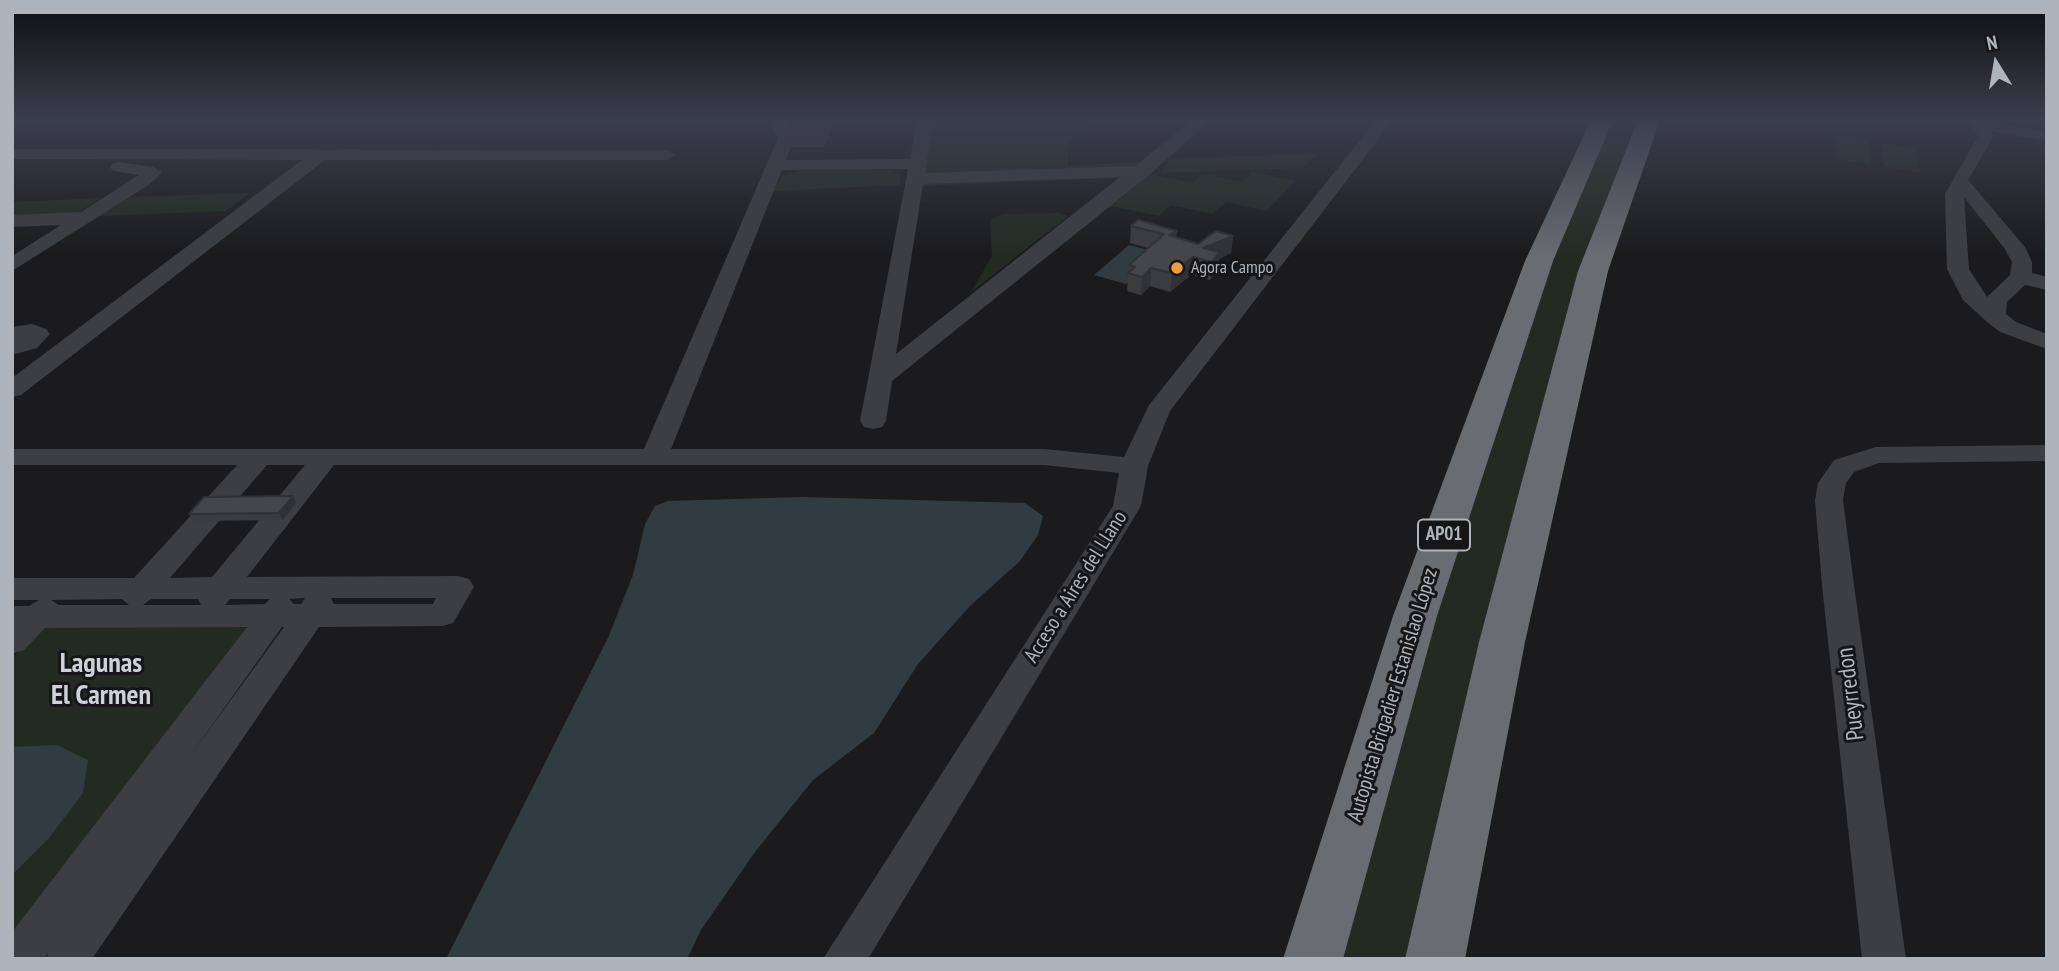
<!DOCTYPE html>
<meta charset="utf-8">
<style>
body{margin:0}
#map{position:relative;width:2059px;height:971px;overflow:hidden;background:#1b1b1d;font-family:"PT Sans Narrow",sans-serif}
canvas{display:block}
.frame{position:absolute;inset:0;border:14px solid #adb4bc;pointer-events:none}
.north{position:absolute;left:1961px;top:28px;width:70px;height:70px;-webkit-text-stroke:5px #161618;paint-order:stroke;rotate:349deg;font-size:19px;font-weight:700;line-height:28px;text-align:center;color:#adb4bc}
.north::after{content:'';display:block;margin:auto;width:24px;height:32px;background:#adb4bc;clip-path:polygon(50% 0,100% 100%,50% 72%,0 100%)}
</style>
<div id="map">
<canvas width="2059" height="971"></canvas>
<div class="frame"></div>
<div class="north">N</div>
</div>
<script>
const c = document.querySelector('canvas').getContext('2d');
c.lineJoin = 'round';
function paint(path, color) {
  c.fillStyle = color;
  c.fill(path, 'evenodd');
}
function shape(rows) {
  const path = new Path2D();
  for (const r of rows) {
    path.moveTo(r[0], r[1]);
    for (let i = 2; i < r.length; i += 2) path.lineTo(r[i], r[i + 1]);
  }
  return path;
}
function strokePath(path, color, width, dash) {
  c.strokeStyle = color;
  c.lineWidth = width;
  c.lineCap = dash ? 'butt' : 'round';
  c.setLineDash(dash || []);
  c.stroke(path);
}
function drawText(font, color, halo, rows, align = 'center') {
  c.font = font + ' "PT Sans Narrow",sans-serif';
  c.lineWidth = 6;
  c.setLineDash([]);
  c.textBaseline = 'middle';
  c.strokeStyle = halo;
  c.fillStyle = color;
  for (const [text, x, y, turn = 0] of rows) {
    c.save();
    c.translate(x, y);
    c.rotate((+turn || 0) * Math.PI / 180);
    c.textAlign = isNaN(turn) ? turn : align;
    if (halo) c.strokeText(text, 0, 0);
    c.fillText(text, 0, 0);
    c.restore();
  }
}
paint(shape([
 [930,120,1100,120,1068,142,1068,166,1139,162,1118,178,920,186],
 [1602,120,1649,120,1593,271,1435,959,1313,959,1415,616],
 [1835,136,1868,141,1871,164,1836,159],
 [1881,143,1915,148,1920,172,1884,167],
 [1317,153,1303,168,1161,173,1170,159],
 [869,169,893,171,900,177,900,185,773,191,783,176,799,171],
 [1252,172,1295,181,1267,211,1226,202,1213,214,1171,205,1159,216,1111,206,1150,174,1192,183,1203,174,1242,182],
 [250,193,226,211,100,216,127,197],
 [101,198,76,214,12,219,12,202],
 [1059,213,1068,216,971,292,992,256,990,220,1003,214],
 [53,625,239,625,246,628,12,937,12,658,44,629]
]), '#222b22');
paint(shape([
 [1129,245,1160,253,1126,284,1094,275],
 [802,497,1025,503,1043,516,1038,535,1020,561,970,606,918,664,874,733,813,780,755,852,701,930,687,959,446,959,608,638,633,575,645,524,655,506,668,501],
 [57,745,88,760,83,793,48,839,12,875,12,747]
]), '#303c41');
paint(shape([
 [773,120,789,120,788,128,794,138,786,160,910,159,917,120,933,120,925,173,1135,166,1192,120,1211,120,1149,175,892,381,886,421,882,427,873,429,864,427,860,421,908,169,782,170,671,449,1044,449,1124,457,1149,405,1376,120,1393,120,1170,411,1148,466,1141,506,868,959,823,959,1113,506,1119,473,1044,465,334,465,247,577,458,576,469,579,474,587,453,623,442,626,319,627,92,959,46,959,48,953,44,959,12,959,12,932,247,627,45,628,24,650,12,654,12,606,29,606,39,600,12,600,12,578,134,578,237,465,12,465,12,449,644,449,778,138,772,128,773,120],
 [1120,177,896,354,923,184,1120,177],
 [267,465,305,465,212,577,170,578,267,465],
 [305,598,301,604,294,604,289,599,305,598],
 [331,598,436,598,433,604,334,604,331,598],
 [122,599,129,605,59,605,51,600,122,599],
 [151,599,198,599,201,605,143,605,151,599],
 [230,599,270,599,265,604,225,605,230,599],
 [282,627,284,627,190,756,282,627],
 [1967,120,1991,120,2007,126,2047,131,2047,141,1992,132,1994,136,1968,180,2025,247,2032,262,2032,273,2047,277,2047,290,2025,285,2007,302,2006,314,2016,322,2047,334,2047,349,2000,332,1986,321,1963,300,1947,269,1945,194,1978,136,1967,120],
 [1964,197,2005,249,2012,262,2010,275,1987,297,1969,269,1964,197],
 [12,149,667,150,676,155,667,160,325,160,21,395,12,397,12,378,302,160,12,159,12,149],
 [119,162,153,167,162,172,150,184,12,271,12,256,61,225,12,227,12,215,81,212,139,175,113,171,110,167,113,163,119,162],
 [32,324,46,329,50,334,37,348,12,355,12,327,32,324],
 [2047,445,2047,461,1879,463,1854,472,1846,483,1843,500,1854,585,1906,959,1862,959,1822,585,1815,500,1818,483,1834,460,1876,447,2047,445]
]), '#3c3e42');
paint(shape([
 [1591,120,1613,120,1553,261,1437,616,1343,959,1283,959,1393,616,1525,261,1591,120],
 [1638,120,1660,120,1608,271,1525,642,1465,959,1405,959,1479,642,1578,271,1638,120]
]), '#686c73');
paint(shape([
 [791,120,851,120,850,122,835,122,824,147,791,147,789,131,793,122,791,122],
 [1131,226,1198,244,1233,236,1231,253,1219,259,1217,270,1210,280,1191,275,1170,292,1150,286,1141,295,1127,291,1129,265,1148,248,1130,243],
 [293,496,296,503,283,520,193,521,189,514]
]), '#3b3c40');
paint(shape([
 [827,120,835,120,835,122,824,147,822,131],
 [1177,231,1175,248,1169,235],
 [1233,236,1231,253,1219,259,1217,270,1210,280,1212,262,1203,248],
 [1193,257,1191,275,1170,292,1172,273],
 [1151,268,1150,286,1141,295,1142,277],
 [293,496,296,503,283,520,279,513]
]), '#303134');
const building = shape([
 [794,120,827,120,822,131,789,131,794,120],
 [1138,220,1177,231,1169,235,1198,244,1216,231,1233,236,1203,248,1219,252,1212,262,1193,257,1172,273,1151,268,1142,277,1128,273,1135,267,1129,265,1164,234,1131,226,1138,220],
 [293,496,279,513,189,514,204,497,293,496]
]);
paint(building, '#45464a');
strokePath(building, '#303134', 2);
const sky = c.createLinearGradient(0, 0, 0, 256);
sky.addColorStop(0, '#0f0f10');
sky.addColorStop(0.47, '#393f4c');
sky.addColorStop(1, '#393f4c00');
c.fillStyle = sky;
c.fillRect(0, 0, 2059, 256);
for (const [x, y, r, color] of [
 [1177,268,7,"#f19b3f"]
]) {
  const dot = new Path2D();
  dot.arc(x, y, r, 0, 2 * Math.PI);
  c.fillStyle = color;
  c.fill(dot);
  strokePath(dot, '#161618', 2.5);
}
drawText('18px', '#adb4bc', '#161618', [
 ["Agora Campo",1191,268]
], 'left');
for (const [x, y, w] of [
 [1444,535,52]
]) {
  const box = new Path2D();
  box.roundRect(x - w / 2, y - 15.5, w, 31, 5);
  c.fillStyle = '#161618';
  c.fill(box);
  strokePath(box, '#adb4bc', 2);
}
drawText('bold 19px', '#adb4bc', null, [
 ["AP01",1444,535]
]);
drawText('21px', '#adb4bc', '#161618', [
 ["Acceso a Aires del Llano",1076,587,-58],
 ["Autopista Brigadier Estanislao López",1393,695,-73]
]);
drawText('24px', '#adb4bc', '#161618', [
 ["Pueyrredon",1851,694,-97]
]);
drawText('bold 28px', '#ced2d8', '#161618', [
 ["Lagunas",101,664],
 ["El Carmen",101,696]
]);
</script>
